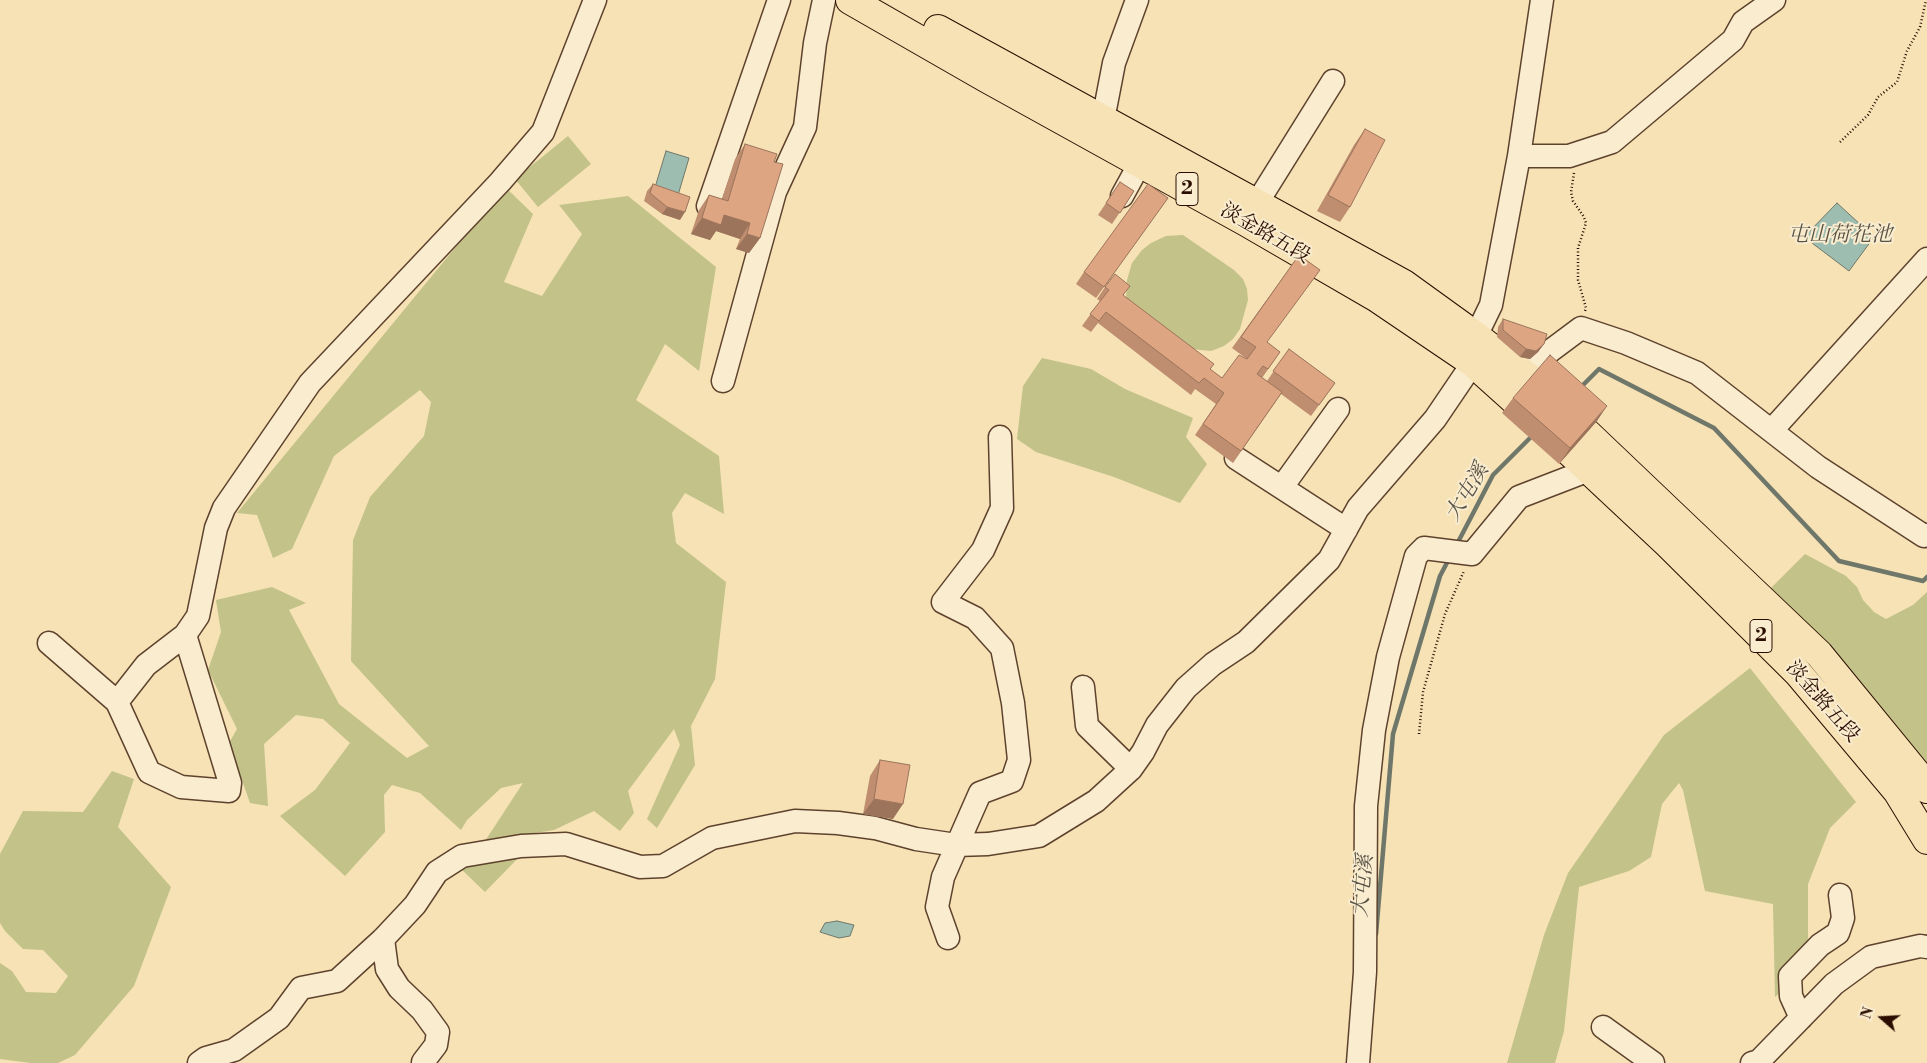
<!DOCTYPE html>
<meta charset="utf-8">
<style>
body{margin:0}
#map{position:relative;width:1927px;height:1063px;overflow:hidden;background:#f6e2b5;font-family:"Libre Bodoni",serif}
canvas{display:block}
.north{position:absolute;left:1857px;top:993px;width:50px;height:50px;-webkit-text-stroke:4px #f9eccf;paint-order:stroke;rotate:289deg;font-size:14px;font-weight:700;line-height:20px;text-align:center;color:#2b0d00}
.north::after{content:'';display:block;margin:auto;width:18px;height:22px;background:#2b0d00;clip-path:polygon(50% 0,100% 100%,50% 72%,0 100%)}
</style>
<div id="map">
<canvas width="1927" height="1063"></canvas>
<div class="north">N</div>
</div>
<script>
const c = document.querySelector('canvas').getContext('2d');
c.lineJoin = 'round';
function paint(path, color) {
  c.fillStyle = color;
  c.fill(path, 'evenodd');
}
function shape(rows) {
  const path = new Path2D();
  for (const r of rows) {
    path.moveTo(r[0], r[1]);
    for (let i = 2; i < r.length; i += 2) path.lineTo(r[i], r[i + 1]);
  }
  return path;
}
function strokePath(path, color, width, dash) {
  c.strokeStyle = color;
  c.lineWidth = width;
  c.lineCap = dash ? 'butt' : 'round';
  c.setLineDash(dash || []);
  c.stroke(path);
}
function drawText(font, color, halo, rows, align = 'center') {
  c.font = font + ' "Libre Bodoni","Noto Serif TC",serif';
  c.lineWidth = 4;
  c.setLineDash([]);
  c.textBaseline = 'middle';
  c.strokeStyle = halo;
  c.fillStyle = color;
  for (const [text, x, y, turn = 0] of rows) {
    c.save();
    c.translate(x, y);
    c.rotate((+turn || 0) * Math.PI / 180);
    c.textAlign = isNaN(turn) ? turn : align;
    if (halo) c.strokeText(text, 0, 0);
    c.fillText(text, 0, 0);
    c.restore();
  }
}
paint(shape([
 [568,136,591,164,538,207,515,179],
 [505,187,533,214,504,282,542,296,582,234,559,205,628,196,716,267,699,371,665,344,636,400,719,456,724,514,685,493,672,513,676,543,726,582,715,679,691,726,695,765,657,828,647,819,680,745,674,729,628,791,634,813,620,831,594,811,554,830,485,841,523,783,501,788,467,820,461,830,420,793,392,785,384,795,385,832,345,876,280,816,315,790,350,743,323,719,296,715,264,744,268,806,250,803,229,743,237,729,208,670,221,632,216,600,272,587,306,603,289,610,339,704,407,758,429,746,351,661,353,540,370,497,424,436,431,402,420,390,334,456,292,549,273,558,257,515,237,513],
 [1183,235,1234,270,1243,279,1247,289,1248,300,1240,329,1233,339,1224,346,1211,351,1191,349,1126,301,1127,280,1132,263,1142,250,1151,243,1166,236],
 [1042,358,1091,369,1125,389,1193,418,1186,437,1207,464,1180,503,1114,477,1036,452,1017,439,1023,386],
 [1805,554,1846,576,1857,587,1863,600,1874,612,1886,619,1913,605,1927,592,1927,786,1765,594],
 [1750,668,1856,802,1830,828,1808,884,1808,970,1775,997,1773,904,1705,891,1683,790,1679,783,1662,804,1651,857,1629,871,1579,887,1564,1031,1555,1063,1507,1063,1544,935,1568,873,1664,735],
 [112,771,134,779,118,827,171,887,134,986,75,1055,58,1063,31,1063,0,1059,0,963,12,971,26,992,56,993,68,976,43,950,23,949,5,931,0,923,0,854,23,811,83,812],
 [524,852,485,892,459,867]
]), '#c2c289');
const water = shape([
 [666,151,689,158,676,202,653,194,666,151],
 [1837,203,1874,237,1849,271,1804,237,1837,203],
 [837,921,854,925,850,936,839,938,820,932,825,923,837,921]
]);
paint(water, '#9dbdb1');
strokePath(water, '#6f776a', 1);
strokePath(shape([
 [1580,388,1599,369,1714,428,1839,561,1923,581,1927,577],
 [1456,546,1493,475,1534,434],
 [1376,934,1393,734,1440,576,1450,557]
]), '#6f776a', 4.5);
const minor = shape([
 [1103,120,1114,63,1137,0],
 [1519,156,1569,156,1612,142,1733,40,1743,22,1774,0],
 [1122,196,1140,163],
 [1257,203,1333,81],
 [708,206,779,0],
 [1522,372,1581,328,1626,343,1697,373,1818,467,1924,536,1927,535],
 [723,381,775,192,805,127,815,43,824,0],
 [1772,430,1927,259],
 [1236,458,1341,526,1346,530],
 [1282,487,1338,409],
 [49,643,117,702,146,665,185,635,198,616,216,528,224,508,310,383,500,182,543,132,595,0],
 [1083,687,1087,726,1131,769],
 [117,702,149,772,181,787,229,791,230,783,185,635],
 [948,938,937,907,943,877,980,793,1012,781,1019,760,1013,703,1002,648,975,618,943,602,983,550,1002,508,1000,437],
 [383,939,387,969,399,988,422,1010,438,1032,436,1045,423,1062],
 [1801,1018,1791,996,1790,976,1820,945,1838,933,1843,918,1840,895],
 [1603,1027,1653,1063],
 [199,1063,206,1058,234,1050,279,1018,301,988,337,981,383,939,415,905,437,872,462,856,521,846,566,844,640,867,663,866,712,838,795,821,838,823,875,828,916,839,956,845,988,844,1039,836,1096,801,1131,769,1143,752,1157,725,1186,688,1213,664,1246,642,1329,560,1358,508,1435,419,1473,363,1476,336,1491,305,1519,156,1542,0],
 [1358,1063,1365,972,1366,806,1374,730,1388,657,1416,556,1424,548,1472,554,1519,497,1589,470],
 [1752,1063,1759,1061,1834,984,1871,957,1920,946,1927,947]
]);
const major = shape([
 [850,0,986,78,1246,222,1377,298,1473,363,1512,398,1668,544,1798,673,1897,791,1927,840],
 [938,29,1404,284,1476,336,1527,376,1819,654,1922,780,1927,789]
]);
strokePath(minor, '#5e422d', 25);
strokePath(major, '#2b0d00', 30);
strokePath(shape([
 [1840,142,1868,115,1878,97,1897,82,1907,51,1920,27,1926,0],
 [1574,173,1571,192,1573,201,1584,217,1586,223,1578,248,1578,280,1586,308,1585,311],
 [1419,734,1423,692,1445,614,1464,571]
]), '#2b0d00', 2.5, [1, 2.5]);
strokePath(minor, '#f9eccf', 22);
strokePath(major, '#f6e2b5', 28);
paint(shape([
 [1365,129,1350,207,1340,222,1317,211,1354,145],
 [745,144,774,162,760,238,749,253,736,249,740,239,716,231,710,240,691,234,699,210,709,195,722,199,735,159],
 [1120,182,1134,191,1112,224,1098,215],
 [653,184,680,220,662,214,644,201,647,191],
 [1168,198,1096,298,1076,284,1084,272],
 [1299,255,1267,342,1280,352,1262,378,1267,381,1289,349,1335,383,1311,416,1281,394,1233,463,1195,435,1216,404,1195,389,1191,395,1098,323,1091,332,1082,326,1100,301,1097,299,1105,287,1123,296,1210,369,1222,378,1247,359,1232,348],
 [1503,319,1544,344,1538,352,1530,359,1520,357,1497,337,1498,327],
 [1513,398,1597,421,1559,464,1502,413],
 [880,760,893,819,863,814,870,776]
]), '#bf8e70');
paint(shape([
 [667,207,685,212,680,220,662,214],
 [724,215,750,223,740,239,716,231,710,240,691,234,702,218],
 [747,234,760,238,749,253,736,249],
 [1544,344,1538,352,1530,359,1520,357,1526,349],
 [1607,406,1597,421,1559,464,1570,448],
 [874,799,903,804,893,819,863,814]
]), '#9b745b');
const building = shape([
 [1365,129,1385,140,1350,207,1328,195,1365,129],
 [745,144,777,154,774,162,783,164,760,238,747,234,750,223,724,215,721,225,702,218,709,195,728,201,745,144],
 [1120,182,1134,191,1120,213,1106,203,1120,182],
 [653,184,690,197,685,212,667,207,650,193,653,184],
 [1148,184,1168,198,1104,287,1084,272,1148,184],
 [1299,255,1320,270,1267,342,1280,352,1268,369,1263,366,1257,374,1282,392,1241,451,1203,424,1224,393,1204,378,1199,383,1106,312,1099,321,1090,314,1109,290,1105,287,1115,274,1130,286,1123,295,1214,364,1210,369,1222,378,1239,355,1247,359,1256,347,1241,337,1299,255],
 [1503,319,1547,334,1544,344,1536,351,1526,349,1503,330,1503,319],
 [1289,349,1335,383,1319,405,1273,371,1289,349],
 [1550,355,1607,406,1570,448,1513,398,1550,355],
 [880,760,910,765,903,804,874,799,880,760]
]);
paint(building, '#dea582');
strokePath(building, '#9b745b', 1);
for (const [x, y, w] of [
 [1187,189,22],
 [1761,636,22]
]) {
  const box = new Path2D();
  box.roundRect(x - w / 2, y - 16.5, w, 33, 4);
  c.fillStyle = '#f9eccf';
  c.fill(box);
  strokePath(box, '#2b0d00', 1);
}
drawText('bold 19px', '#2b0d00', null, [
 ["2",1187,189],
 ["2",1761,636]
]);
drawText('20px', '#2b0d00', '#f9eccf', [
 ["淡金路五段",1265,234,30],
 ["淡金路五段",1822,702,49]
]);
drawText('italic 21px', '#595347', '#f9eccf', [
 ["屯山荷花池",1840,236],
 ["大屯溪",1468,493,-59],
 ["大屯溪",1364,886,-85]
]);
</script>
